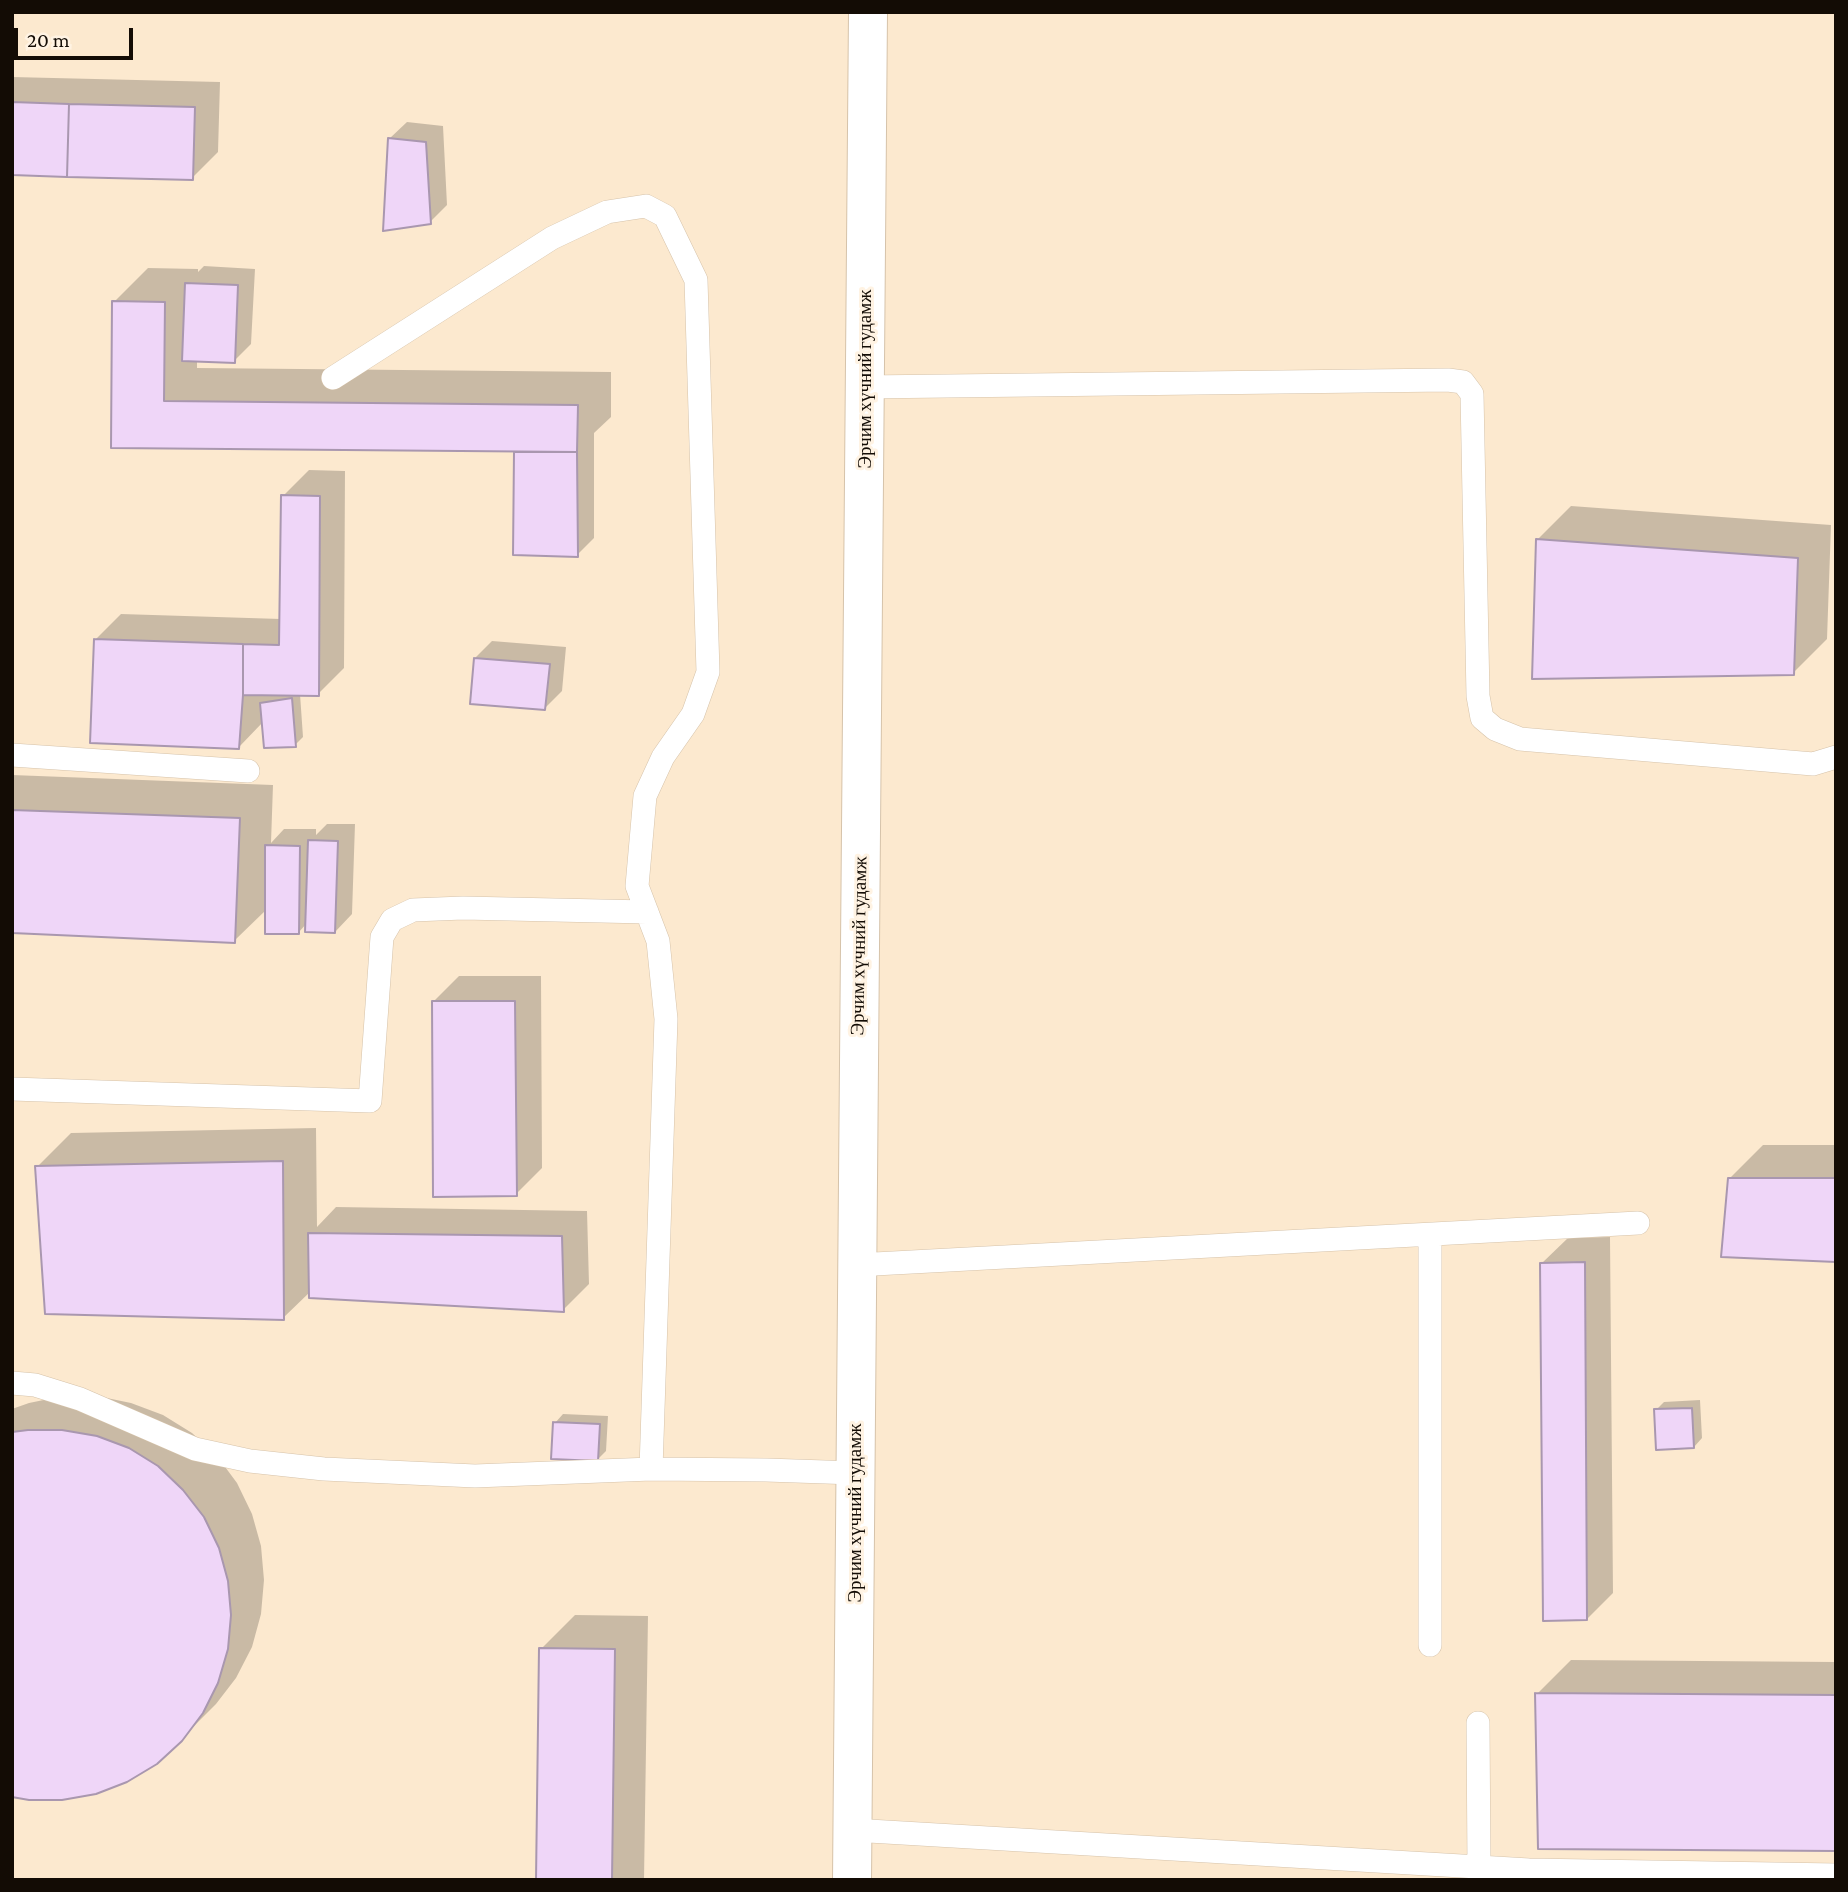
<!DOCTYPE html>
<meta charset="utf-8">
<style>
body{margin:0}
#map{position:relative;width:1848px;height:1892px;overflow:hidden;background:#fff3e3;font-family:"Crimson Pro",serif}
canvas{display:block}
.frame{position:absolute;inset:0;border:14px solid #130c05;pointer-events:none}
.scale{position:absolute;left:14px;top:28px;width:119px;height:32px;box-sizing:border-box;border:4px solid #130c05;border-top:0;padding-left:9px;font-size:21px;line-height:24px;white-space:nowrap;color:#130c05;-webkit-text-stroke:5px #fff3e3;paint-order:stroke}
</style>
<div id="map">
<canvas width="1848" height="1892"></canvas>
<div class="frame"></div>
<div class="scale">20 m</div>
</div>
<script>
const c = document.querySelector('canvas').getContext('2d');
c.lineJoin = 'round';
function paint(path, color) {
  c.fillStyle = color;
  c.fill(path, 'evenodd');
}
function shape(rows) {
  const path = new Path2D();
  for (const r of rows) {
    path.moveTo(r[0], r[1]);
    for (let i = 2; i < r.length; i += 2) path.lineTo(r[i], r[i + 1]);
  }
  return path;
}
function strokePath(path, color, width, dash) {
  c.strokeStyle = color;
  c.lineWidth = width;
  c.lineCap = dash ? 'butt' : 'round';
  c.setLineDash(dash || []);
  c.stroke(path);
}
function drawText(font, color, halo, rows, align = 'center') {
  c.font = font + ' "Crimson Pro",serif';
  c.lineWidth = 6;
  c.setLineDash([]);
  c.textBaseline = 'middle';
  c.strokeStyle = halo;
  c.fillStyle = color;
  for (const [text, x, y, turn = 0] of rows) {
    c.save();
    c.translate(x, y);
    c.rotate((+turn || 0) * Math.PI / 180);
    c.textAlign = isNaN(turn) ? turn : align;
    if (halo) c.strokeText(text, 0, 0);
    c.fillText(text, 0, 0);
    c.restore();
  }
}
paint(shape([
 [12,12,1836,12,1836,1880,12,1880]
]), '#fce9cf');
paint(shape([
 [12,77,220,82,218,152,192,178,12,174],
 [407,122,443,126,447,205,430,222,389,139],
 [204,266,255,269,251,344,234,361,197,360,197,368,611,372,611,417,594,433,594,538,577,555,515,553,515,450,113,446,114,302,148,268,198,269,198,272],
 [309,470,345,471,344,668,318,694,300,694,303,737,295,745,263,722,239,747,96,639,121,614,281,619,283,496],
 [1571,506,1831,525,1827,639,1793,673,1537,540],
 [492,641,566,647,562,691,545,708,475,658],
 [12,775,273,785,271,843,284,829,316,829,316,835,327,824,355,824,352,914,335,932,307,923,298,933,267,909,234,941,12,931],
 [459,976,541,976,542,1168,516,1194,433,1002],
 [316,1128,317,1227,336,1207,587,1211,589,1284,563,1310,311,1291,283,1318,37,1167,71,1133],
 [1763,1145,1836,1145,1836,1260,1729,1179],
 [1610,1237,1613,1593,1587,1619,1542,1263,1568,1238],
 [63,1396,97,1396,131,1403,163,1415,192,1433,217,1456,237,1483,252,1514,261,1546,264,1580,261,1614,252,1647,236,1678,216,1704,181,1739,12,1795,12,1409,29,1403],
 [1700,1400,1702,1438,1694,1447,1656,1410,1664,1402],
 [563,1414,608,1416,606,1451,598,1459,555,1423],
 [575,1615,648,1616,644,1880,538,1880,541,1649],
 [1571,1660,1836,1662,1836,1849,1537,1694]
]), '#0003');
const building = shape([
 [12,102,69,104,67,177,12,175,12,102],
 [69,104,195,107,193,180,67,177,69,104],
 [388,138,426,142,431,224,383,231,388,138],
 [185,283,238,285,235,363,182,361,185,283],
 [112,301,165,302,164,401,578,405,577,452,111,448,112,301],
 [514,452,577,452,578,557,513,555,514,452],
 [281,495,320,496,319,696,243,695,243,644,279,645,281,495],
 [1536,539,1798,558,1794,675,1532,679,1536,539],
 [94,639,243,644,243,695,239,749,90,743,94,639],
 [474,658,550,664,545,710,470,704,474,658],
 [292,698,296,747,264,748,260,703,292,698],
 [12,810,240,818,235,943,12,933,12,810],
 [308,840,338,841,335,933,305,932,308,840],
 [265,845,300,846,299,934,265,934,265,845],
 [432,1001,515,1001,517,1196,433,1197,432,1001],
 [283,1161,284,1320,45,1314,35,1166,283,1161],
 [1728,1178,1836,1178,1836,1262,1721,1257,1728,1178],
 [308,1233,562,1236,564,1312,309,1298,308,1233],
 [1585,1262,1587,1620,1543,1621,1540,1263,1585,1262],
 [1692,1408,1694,1448,1656,1450,1654,1409,1692,1408],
 [553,1422,600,1424,598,1461,551,1459,553,1422],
 [28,1430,62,1430,97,1436,129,1448,158,1466,183,1490,204,1517,219,1548,228,1581,231,1615,228,1649,218,1683,203,1713,182,1741,157,1764,127,1782,96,1794,62,1800,29,1800,12,1797,12,1432,28,1430],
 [539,1648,615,1649,612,1880,536,1880,539,1648],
 [1535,1693,1836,1695,1836,1851,1538,1849,1535,1693]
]);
paint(building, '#efd6f8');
strokePath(building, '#a997af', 2);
const service = shape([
 [333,378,552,238,607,212,646,206,665,216,696,280,708,672,693,714,663,757,645,796,637,886,658,941,666,1019,651,1469],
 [865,387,1448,380,1463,382,1472,394,1478,696,1482,718,1495,729,1520,739,1813,764,1836,757],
 [12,755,248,771],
 [12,1089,370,1101,382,937,392,920,413,910,463,908,647,912],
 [856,1265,1638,1223],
 [12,1383,35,1385,80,1399,195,1449,250,1461,324,1469,475,1476,651,1469,766,1470,855,1473],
 [1430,1645,1430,1235],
 [1478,1723,1479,1867],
 [852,1830,1529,1870,1836,1875]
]);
const secondary = shape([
 [852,1880,868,12]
]);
strokePath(service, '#d6c3aa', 24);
strokePath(secondary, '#d6c3aa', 40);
strokePath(service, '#fff', 23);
strokePath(secondary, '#fff', 38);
drawText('19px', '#130c05', '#fff3e3', [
 ["Эрчим хүчний гудамж",865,379,-90],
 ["Эрчим хүчний гудамж",859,946,-89],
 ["Эрчим хүчний гудамж",855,1513,-90]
]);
</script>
